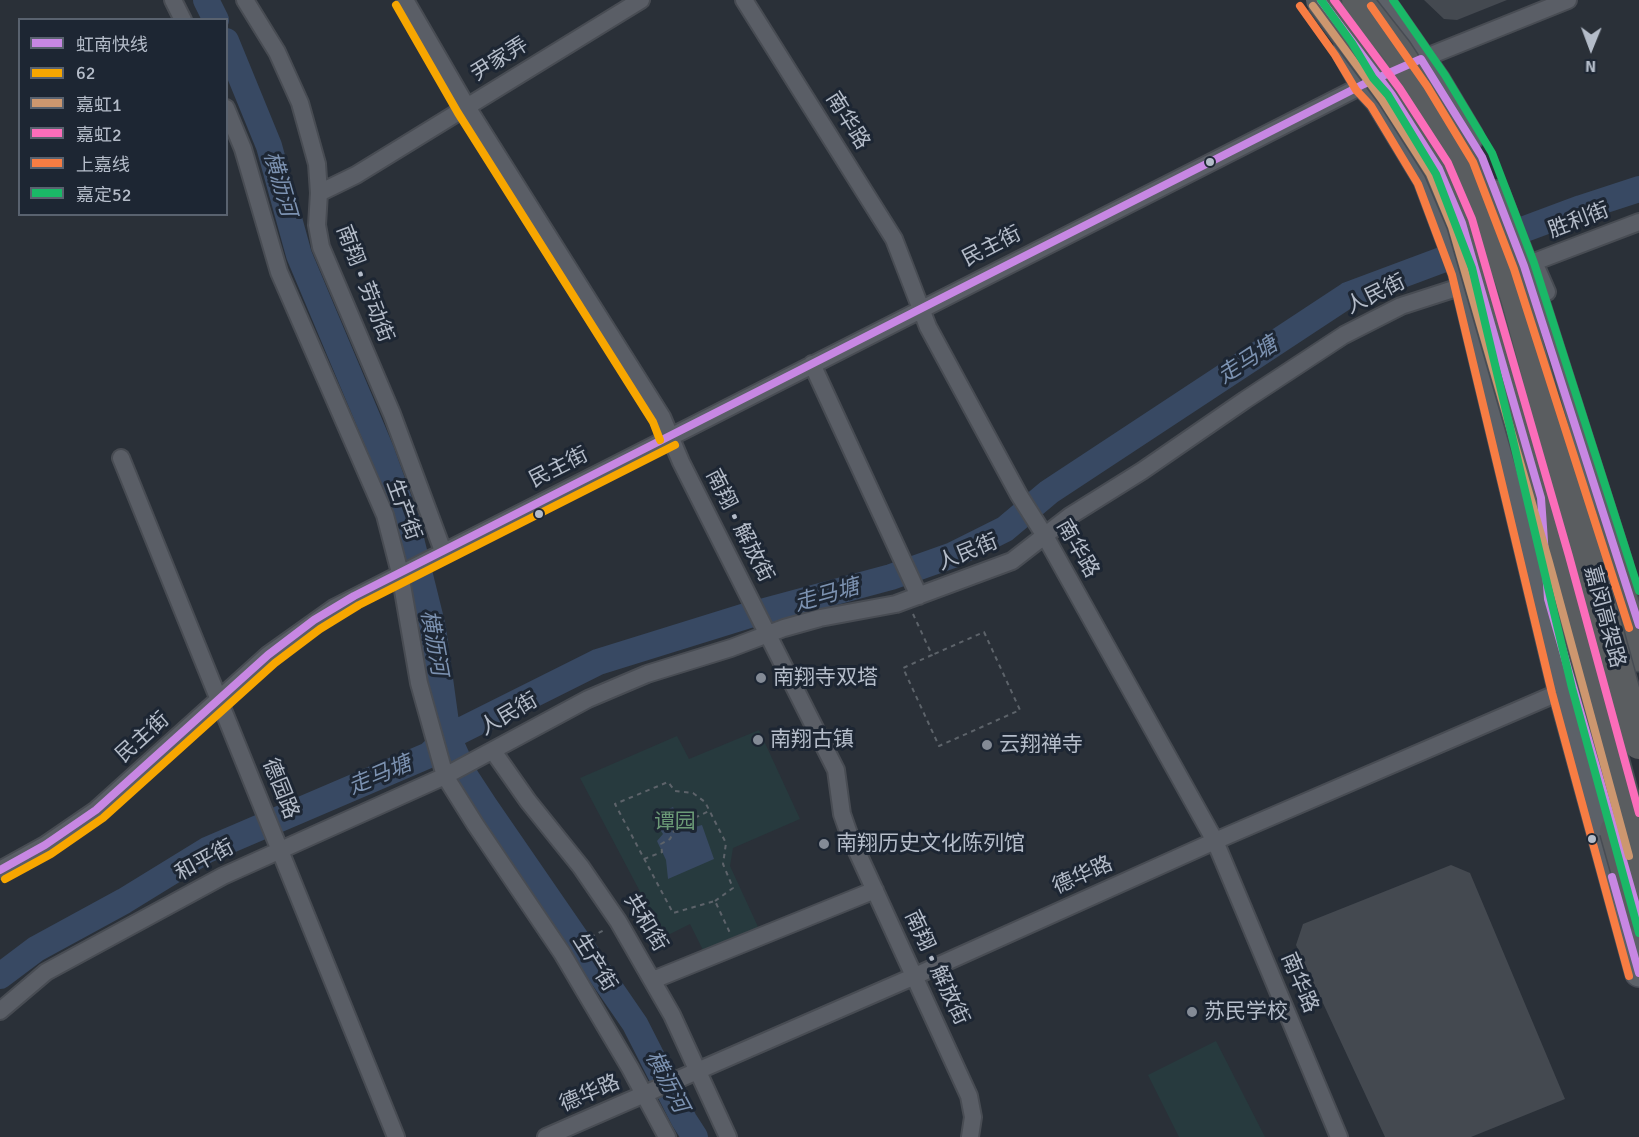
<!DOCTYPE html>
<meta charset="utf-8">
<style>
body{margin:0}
#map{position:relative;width:1639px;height:1137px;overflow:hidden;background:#2a3038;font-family:Signika,"Noto Sans SC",sans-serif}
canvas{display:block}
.legend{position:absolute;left:18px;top:18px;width:210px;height:198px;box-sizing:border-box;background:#1d2633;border:2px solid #59626f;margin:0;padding:8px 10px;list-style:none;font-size:18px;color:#b4bcc9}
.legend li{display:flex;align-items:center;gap:12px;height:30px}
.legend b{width:30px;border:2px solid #59626f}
.north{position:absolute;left:1561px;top:18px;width:60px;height:60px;-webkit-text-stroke:4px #1d2633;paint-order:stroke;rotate:181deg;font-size:16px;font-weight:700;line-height:24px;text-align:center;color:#b4bcc9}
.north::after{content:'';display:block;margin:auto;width:21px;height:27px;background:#b4bcc9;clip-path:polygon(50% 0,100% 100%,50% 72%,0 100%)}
</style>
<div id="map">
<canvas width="1639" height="1137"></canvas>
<ul class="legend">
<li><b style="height:8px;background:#c787e3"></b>虹南快线</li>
<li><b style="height:8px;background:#f7a600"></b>62</li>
<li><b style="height:8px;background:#cd976f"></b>嘉虹1</li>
<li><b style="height:8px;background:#fb6dba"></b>嘉虹2</li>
<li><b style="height:8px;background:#f77d43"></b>上嘉线</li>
<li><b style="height:8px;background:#1ab867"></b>嘉定52</li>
</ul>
<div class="north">N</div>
</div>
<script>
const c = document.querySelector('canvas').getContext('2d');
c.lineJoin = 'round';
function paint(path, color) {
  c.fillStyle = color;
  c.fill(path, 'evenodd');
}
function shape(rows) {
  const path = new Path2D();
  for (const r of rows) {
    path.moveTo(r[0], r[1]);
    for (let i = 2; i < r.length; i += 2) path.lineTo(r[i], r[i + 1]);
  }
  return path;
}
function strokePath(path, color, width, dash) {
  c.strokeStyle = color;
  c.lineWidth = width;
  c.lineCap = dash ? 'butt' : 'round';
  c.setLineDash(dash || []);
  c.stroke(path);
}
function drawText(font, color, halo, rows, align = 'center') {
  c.font = font + ' Signika,"Noto Sans SC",sans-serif';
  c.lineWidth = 6;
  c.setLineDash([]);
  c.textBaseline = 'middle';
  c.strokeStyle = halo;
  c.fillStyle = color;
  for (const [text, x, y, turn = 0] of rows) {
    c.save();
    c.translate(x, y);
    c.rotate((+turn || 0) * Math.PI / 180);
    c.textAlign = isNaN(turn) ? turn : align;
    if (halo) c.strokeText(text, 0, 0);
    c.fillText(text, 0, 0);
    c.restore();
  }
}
paint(shape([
 [759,730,800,819,733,848,730,866,759,929,704,952,690,924,664,937,580,778,677,736,689,759],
 [1216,1041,1265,1137,1179,1137,1148,1075]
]), '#273a3e');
paint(shape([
 [673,807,679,819,691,828,702,825,714,859,668,879,666,860,657,841,663,834,657,825,658,814]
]), '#384963');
strokePath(shape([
 [206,0,216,20],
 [226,41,269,146,299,255,381,450,406,519,433,628,448,737,466,777,485,806,635,1024,684,1120,695,1137],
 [0,976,36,949,124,901,207,850,429,755,448,737,598,662,746,616,891,577,953,555,1005,529,1049,492,1348,295,1581,208,1639,189]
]), '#384963', 26);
paint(shape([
 [1424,0,1507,0,1457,20,1444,19],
 [1451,865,1470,873,1565,1099,1471,1137,1385,1137,1296,945,1303,924]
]), '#444950');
const street = shape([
 [173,0,183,20],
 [245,0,277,52,300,103,317,164,319,193,317,225,321,247,392,414,443,551],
 [405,0,467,107,662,417,681,462,836,770,842,814,849,834,969,1096,973,1117,970,1137],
 [744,0,894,239,928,327,1019,495,1045,536,1215,841,1339,1137],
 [1414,62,1568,0],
 [226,108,243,149,279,272,385,515,400,573,419,683,445,776,475,824,562,953,630,1068,667,1137],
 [319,193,356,175,641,0],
 [1534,296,1547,292,1534,262,1639,222],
 [812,364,919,596],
 [121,458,396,1137],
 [493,751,528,801,581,867,618,921,672,1015,728,1137],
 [0,870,45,845,96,810,268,655,334,608,1371,81],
 [653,980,875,890],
 [0,1011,46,972,223,876,445,776,588,699,647,674,731,648,784,628,820,618,896,604,1012,561,1070,516,1142,471,1245,400,1344,335,1401,306,1466,285],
 [546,1137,915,976,1215,841,1597,676]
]);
const primary = shape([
 [1380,0,1436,80,1470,137],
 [1346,52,1364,84,1379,100,1427,179,1462,272,1562,691,1639,973],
 [1496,194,1524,266,1619,564]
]);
const highway = shape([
 [1581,512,1616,577,1639,656]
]);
strokePath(street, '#484c53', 20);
strokePath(primary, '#484c55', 30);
strokePath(highway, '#474c53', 33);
strokePath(shape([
 [913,614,932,655,903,668,939,746,1020,710,984,632,932,655],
 [644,859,662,852,661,844,670,839,674,831,683,827,688,821,709,811],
 [715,901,733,888,723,864,726,843,705,802,693,793,675,791,668,782,615,804,673,913,715,901,730,933],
 [575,946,604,930]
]), '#5d636a', 2, [4.5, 4.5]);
strokePath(street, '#5a5e66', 16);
strokePath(primary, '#5c6168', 27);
strokePath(highway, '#5a5d60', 30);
const highwayBridge = shape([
 [1321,0,1392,95,1439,169,1462,223,1559,559,1639,853],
 [1357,0,1397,51,1441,118,1466,159,1484,200,1516,298,1639,744],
 [1615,831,1639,916]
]);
strokePath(highwayBridge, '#474c53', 33, []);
strokePath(highwayBridge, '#5a5d60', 30);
strokePath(shape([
 [1321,0,1392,95,1439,169,1462,223,1541,498,1548,599,1639,916],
 [0,870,45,845,96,810,268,655,314,620,354,596,1364,84,1421,59,1482,157,1524,266,1639,625],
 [1612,877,1639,973]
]), '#c787e3', 8);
strokePath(shape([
 [396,5,458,113,653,422,660,440],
 [5,879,51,854,103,818,275,663,320,629,359,605,675,445]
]), '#f7a600', 8);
strokePath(shape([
 [1313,6,1383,101,1430,174,1452,227,1549,562,1629,856]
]), '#cd976f', 8);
strokePath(shape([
 [1334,0,1400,89,1448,163,1472,219,1569,556,1639,813]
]), '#fb6dba', 8);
strokePath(shape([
 [1300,6,1335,55,1356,90,1371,106,1418,184,1452,275,1552,693,1629,976],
 [1371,6,1427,86,1473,162,1514,269,1629,628]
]), '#f77d43', 8);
strokePath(shape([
 [1321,0,1352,43,1373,78,1388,95,1436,174,1472,268,1572,688,1639,933],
 [1393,0,1445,75,1492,153,1534,263,1639,591]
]), '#1ab867', 8);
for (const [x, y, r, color] of [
 [1210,162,5,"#b4bcc9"],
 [539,514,5,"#b4bcc9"],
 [761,678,6,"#848b96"],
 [758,740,6,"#848b96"],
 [987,745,6,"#848b96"],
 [1592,839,5,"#b4bcc9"],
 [824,844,6,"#848b96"],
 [1192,1012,6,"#848b96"]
]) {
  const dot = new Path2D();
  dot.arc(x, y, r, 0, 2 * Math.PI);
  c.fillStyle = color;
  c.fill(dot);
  strokePath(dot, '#1d2633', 2);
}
drawText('21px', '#b4bcc9', '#1d2633', [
 ["尹家弄",500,60,-32],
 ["南华路",847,121,58],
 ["胜利街",1579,221,-21],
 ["民主街",992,247,-27],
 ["南翔 • 劳动街",364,284,69],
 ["人民街",1376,295,-26],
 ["民主街",559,468,-27],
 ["生产街",403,510,70],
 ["南翔 • 解放街",739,526,63],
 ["南华路",1077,549,60],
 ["人民街",968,553,-22],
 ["嘉闵高架路",1604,617,75],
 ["人民街",509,715,-30],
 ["民主街",143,738,-42],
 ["德园路",280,789,68],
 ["和平街",205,861,-28],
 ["德华路",1083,876,-24],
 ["共和街",645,923,59],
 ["生产街",594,963,58],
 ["南翔 • 解放街",936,968,65],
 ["南华路",1299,983,67],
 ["德华路",590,1094,-23]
]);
drawText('21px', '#b4bcc9', '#1d2633', [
 ["南翔寺双塔",773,678],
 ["南翔古镇",770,740],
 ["云翔禅寺",999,745],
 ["南翔历史文化陈列馆",836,844],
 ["苏民学校",1204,1012]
], 'left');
drawText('21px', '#6b9a76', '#1d2633', [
 ["谭园",675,822]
]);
drawText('italic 22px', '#7c92b1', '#1d2633', [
 ["横沥河",279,184,74],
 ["走马塘",1248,361,-33],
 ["走马塘",827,596,-16],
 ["横沥河",433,643,80],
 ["走马塘",380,776,-23],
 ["横沥河",666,1082,62]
]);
</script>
